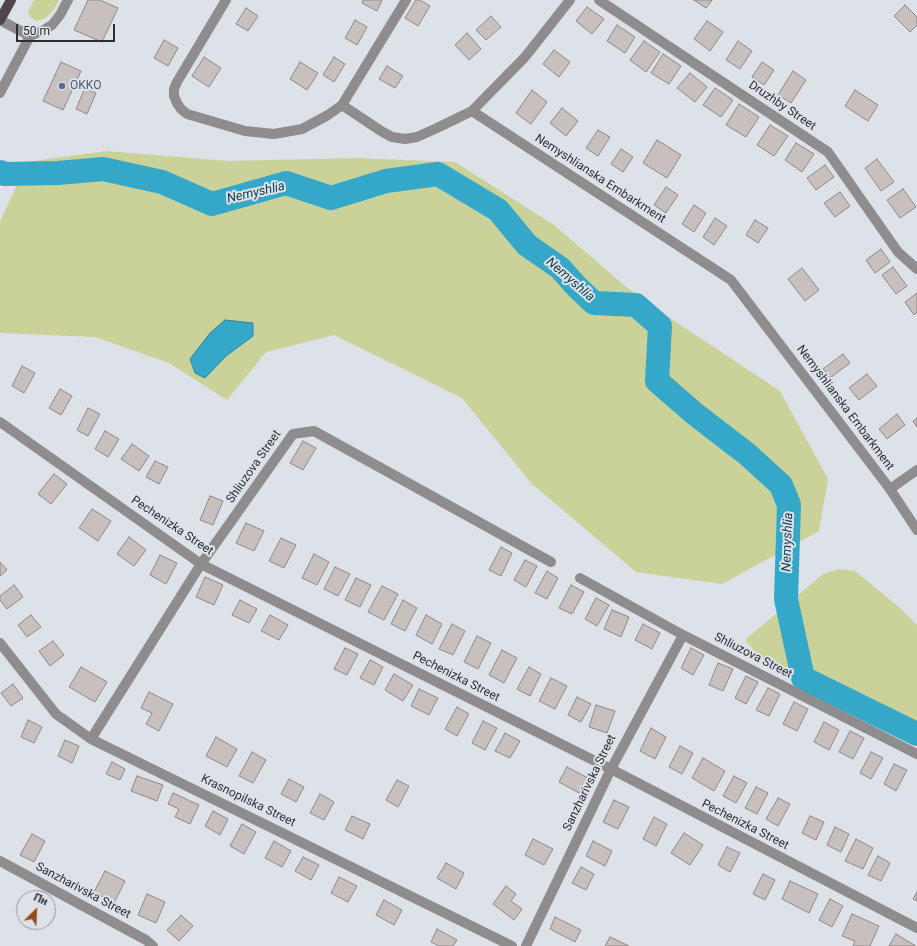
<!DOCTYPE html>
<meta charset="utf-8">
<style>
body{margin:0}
#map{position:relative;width:917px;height:946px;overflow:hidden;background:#dde1e8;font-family:Roboto,sans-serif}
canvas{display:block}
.north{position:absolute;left:16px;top:890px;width:40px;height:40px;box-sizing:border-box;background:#dde1e8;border:1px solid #96999f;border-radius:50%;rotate:24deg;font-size:11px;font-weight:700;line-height:16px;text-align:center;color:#2c2e31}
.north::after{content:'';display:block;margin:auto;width:14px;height:18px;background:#8f4c1c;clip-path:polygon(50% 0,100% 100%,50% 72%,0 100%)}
.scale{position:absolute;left:16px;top:24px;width:99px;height:18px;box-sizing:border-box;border:2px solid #2c2e31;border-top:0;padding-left:5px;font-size:12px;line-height:14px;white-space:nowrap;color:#2c2e31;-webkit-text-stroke:3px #dde1e8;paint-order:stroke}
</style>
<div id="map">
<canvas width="917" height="946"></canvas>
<div class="north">Пн</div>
<div class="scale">50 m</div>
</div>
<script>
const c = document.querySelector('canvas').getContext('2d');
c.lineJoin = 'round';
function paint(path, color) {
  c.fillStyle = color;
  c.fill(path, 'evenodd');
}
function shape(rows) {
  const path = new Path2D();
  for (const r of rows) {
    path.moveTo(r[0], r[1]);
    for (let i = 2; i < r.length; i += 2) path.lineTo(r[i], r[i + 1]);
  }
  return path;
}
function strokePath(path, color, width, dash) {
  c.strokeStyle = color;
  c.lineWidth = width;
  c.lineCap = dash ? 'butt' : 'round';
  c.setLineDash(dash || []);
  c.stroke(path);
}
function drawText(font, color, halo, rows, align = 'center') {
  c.font = font + ' Roboto,sans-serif';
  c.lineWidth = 4;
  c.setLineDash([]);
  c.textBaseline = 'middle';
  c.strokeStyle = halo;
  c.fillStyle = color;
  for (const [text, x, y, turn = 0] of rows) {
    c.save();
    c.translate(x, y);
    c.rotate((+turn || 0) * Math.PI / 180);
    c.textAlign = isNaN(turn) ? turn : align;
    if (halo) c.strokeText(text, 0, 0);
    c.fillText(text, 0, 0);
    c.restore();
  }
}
paint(shape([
 [34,0,59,0,53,11,44,19,36,21,30,17,28,11],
 [107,151,228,161,355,158,455,162,554,225,625,286,667,316,780,391,828,479,819,531,722,584,636,572,531,483,462,398,334,335,266,352,227,400,169,363,95,337,0,333,0,222,27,162],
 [840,569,855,571,900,608,917,625,917,741,867,717,793,677,759,656,745,640,823,574]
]), '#cad29a');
const water = shape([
 [225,320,253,323,253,336,226,356,205,378,195,373,190,359,210,333,225,320]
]);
paint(water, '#35a8c9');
strokePath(water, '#32839b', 1);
strokePath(shape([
 [0,172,5,174,58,173,103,169,162,182,212,204,286,183,331,198,386,181,438,174,498,210,527,245,560,268,577,287,594,303,636,305,660,326,657,381,695,414,747,454,781,485,789,505,786,599,803,678,917,734]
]), '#35a8c9', 24);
const building = shape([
 [88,0,100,0,118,8,102,42,74,30,88,0],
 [363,0,382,0,377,11,362,3,363,0],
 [416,0,420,0,430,6,418,26,405,18,416,0],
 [694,0,712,0,706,8,694,0],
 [905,5,917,17,917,25,910,32,894,16,905,5],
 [587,7,604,19,592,34,576,21,587,7],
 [246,8,258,16,248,31,236,24,246,8],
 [491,16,501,27,486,40,476,30,491,16],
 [355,20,367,27,357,45,345,38,355,20],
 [707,21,723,32,710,51,694,39,707,21],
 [617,25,635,37,625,53,607,41,617,25],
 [467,33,481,49,469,60,455,45,467,33],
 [164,40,178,48,168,66,154,58,164,40],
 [644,41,660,52,646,72,630,60,644,41],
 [738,41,752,51,740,69,726,60,738,41],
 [554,50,570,62,559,77,543,64,554,50],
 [663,54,681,66,669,84,651,73,663,54],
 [204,57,221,68,209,87,192,76,204,57],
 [334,57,345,64,334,82,323,75,334,57],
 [61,62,81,71,63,110,43,101,61,62],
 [300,62,318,73,307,90,290,79,300,62],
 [762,62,774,70,764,85,752,77,762,62],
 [387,66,403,76,395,88,379,79,387,66],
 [793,71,806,80,791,103,778,95,793,71],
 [690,73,707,87,695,102,677,88,690,73],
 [85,88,96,93,87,114,76,109,85,88],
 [715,88,733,100,721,117,703,105,715,88],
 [532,90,547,102,531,124,516,113,532,90],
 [855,90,878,105,868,121,845,106,855,90],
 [739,104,759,117,746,137,726,125,739,104],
 [562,108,578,121,566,136,550,123,562,108],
 [770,125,788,136,774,156,757,145,770,125],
 [598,130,610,137,598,156,586,148,598,130],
 [657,140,681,155,667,178,643,163,657,140],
 [796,143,814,154,802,172,785,160,796,143],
 [621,149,633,157,623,172,611,164,621,149],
 [877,159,894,182,881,191,865,168,877,159],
 [825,165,834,177,816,190,807,178,825,165],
 [666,187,678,195,666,213,654,205,666,187],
 [903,189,916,207,900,218,887,200,903,189],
 [840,192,850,206,835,217,824,203,840,192],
 [694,205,706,213,694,232,682,224,694,205],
 [715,218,727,226,714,245,703,237,715,218],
 [755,220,768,228,758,243,746,235,755,220],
 [881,249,890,262,875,273,866,260,881,249],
 [893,267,907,286,896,294,882,275,893,267],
 [802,268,819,290,805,301,788,279,802,268],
 [917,293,917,312,914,315,905,302,917,293],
 [843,354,850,363,830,378,823,369,843,354],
 [22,366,35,373,24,393,12,386,22,366],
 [867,374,877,386,859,400,849,388,867,374],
 [60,389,72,396,61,415,49,408,60,389],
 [88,408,100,414,88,436,77,430,88,408],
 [897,414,905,425,887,439,879,429,897,414],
 [917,418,917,427,913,421,917,418],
 [105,431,119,439,108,457,95,449,105,431],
 [303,441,316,448,303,470,290,463,303,441],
 [132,444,149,456,139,471,121,459,132,444],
 [155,461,168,467,159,484,146,477,155,461],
 [54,474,67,484,51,504,38,494,54,474],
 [210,496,223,501,213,525,200,520,210,496],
 [92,509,111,521,98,541,79,528,92,509],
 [246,523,264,531,254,551,236,543,246,523],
 [129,537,146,550,134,566,117,554,129,537],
 [281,538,296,545,284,568,269,561,281,538],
 [501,547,512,553,501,576,489,570,501,547],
 [314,554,329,562,317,585,302,578,314,554],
 [160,555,177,563,166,584,150,575,160,555],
 [525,560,537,566,526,587,514,580,525,560],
 [0,562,7,570,0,576,0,562],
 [335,567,350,574,338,596,324,589,335,567],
 [547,571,558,578,547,599,535,593,547,571],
 [205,577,223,585,214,605,196,597,205,577],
 [356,578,371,585,360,607,345,600,356,578],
 [14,585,23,597,7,609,0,600,0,596,14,585],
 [571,585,584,592,572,614,559,608,571,585],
 [382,586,398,594,384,620,368,612,382,586],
 [596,598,609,605,597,626,585,619,596,598],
 [240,600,257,609,249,623,232,615,240,600],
 [403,600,417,608,405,631,391,624,403,600],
 [612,610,629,617,621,637,604,629,612,610],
 [31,615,41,627,27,637,18,625,31,615],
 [270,615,288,625,279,640,261,631,270,615],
 [426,615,442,624,432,644,416,635,426,615],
 [452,624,465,631,453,655,439,649,452,624],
 [643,624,660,633,652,649,635,640,643,624],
 [477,636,491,643,478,669,464,662,477,636],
 [53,641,64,655,50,666,39,651,53,641],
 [345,648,358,654,347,675,334,669,345,648],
 [691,648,704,655,693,675,681,668,691,648],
 [502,650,517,658,504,683,489,675,502,650],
 [370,660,383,667,374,685,360,678,370,660],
 [718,663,733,669,723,691,709,685,718,663],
 [81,667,107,682,95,702,69,687,81,667],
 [529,667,541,674,530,696,517,689,529,667],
 [394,674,413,685,403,701,385,690,394,674],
 [746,676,758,682,746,704,735,698,746,676],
 [551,678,567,686,555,709,539,701,551,678],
 [13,684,23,698,11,706,1,693,13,684],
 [768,688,780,694,769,716,756,710,768,688],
 [419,689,438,698,429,715,411,706,419,689],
 [149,692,173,704,159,731,146,724,152,713,141,708,149,692],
 [577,697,591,704,581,722,568,715,577,697],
 [794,702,808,709,797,731,783,724,794,702],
 [596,705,615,711,607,733,589,727,596,705],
 [457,707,469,714,457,736,445,729,457,707],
 [28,720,42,727,34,743,21,737,28,720],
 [483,721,497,728,485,750,472,743,483,721],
 [824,722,839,730,829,750,814,742,824,722],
 [651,728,666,737,655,759,640,751,651,728],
 [850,731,864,738,853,759,839,752,850,731],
 [505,733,520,741,510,758,495,751,505,733],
 [216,737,237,749,227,767,206,756,216,737],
 [65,740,79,746,72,763,58,756,65,740],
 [680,746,693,753,682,774,669,767,680,746],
 [252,752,266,760,253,783,239,776,252,752],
 [871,752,883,758,871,779,860,773,871,752],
 [703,758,725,771,714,791,692,778,703,758],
 [112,762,125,769,120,780,106,774,112,762],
 [894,764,907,770,896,791,884,784,894,764],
 [567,767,588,778,579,793,559,782,567,767],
 [137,776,163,785,157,801,131,791,137,776],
 [734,776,747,783,736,803,723,796,734,776],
 [289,779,304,787,296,802,281,794,289,779],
 [397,780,409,786,398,807,386,800,397,780],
 [756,787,768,793,757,814,745,808,756,787],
 [173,793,199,805,190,824,175,817,179,809,168,804,173,793],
 [320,794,334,802,324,820,310,813,320,794],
 [778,798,790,804,778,826,766,819,778,798],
 [614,800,629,807,618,829,603,822,614,800],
 [213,811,228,819,220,835,205,826,213,811],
 [352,816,370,824,363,839,345,830,352,816],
 [810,816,824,822,816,840,802,833,810,816],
 [654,817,667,824,656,846,643,839,654,817],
 [242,824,256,832,244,854,230,846,242,824],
 [835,827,849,834,841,852,827,845,835,827],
 [684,833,703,845,690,865,671,853,684,833],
 [32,834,45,841,34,862,20,855,32,834],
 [533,839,553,849,544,865,525,855,533,839],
 [856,839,873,848,863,869,845,861,856,839],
 [274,841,291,851,282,867,265,858,274,841],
 [593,841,612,851,605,866,586,856,593,841],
 [727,847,740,853,730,872,718,865,727,847],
 [878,856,890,863,881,881,868,875,878,856],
 [303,857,319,865,311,880,295,871,303,857],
 [446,863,464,873,456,889,437,878,446,863],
 [581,867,594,874,586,890,572,883,581,867],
 [105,871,125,881,114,903,94,892,105,871],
 [763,874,775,880,765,900,753,894,763,874],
 [339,877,357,886,348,902,331,893,339,877],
 [790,881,818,894,809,913,782,899,790,881],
 [506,886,516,894,511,901,522,909,514,920,493,904,506,886],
 [917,892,917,901,913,899,917,892],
 [147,894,165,902,156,923,138,915,147,894],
 [830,899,843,906,832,927,819,920,830,899],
 [384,900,402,910,394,925,376,915,384,900],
 [852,914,879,926,870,946,853,946,855,941,842,936,852,914],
 [181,915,193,926,179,941,167,930,181,915],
 [555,917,581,930,575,942,550,929,555,917],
 [437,929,457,940,453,946,439,946,431,942,437,929],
 [896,934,916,946,889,946,896,934],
 [610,937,629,946,605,946,610,937]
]);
paint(building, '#c8bfbf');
strokePath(building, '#908787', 1);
strokePath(shape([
 [226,0,177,82,174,89,174,96,177,103,181,109,187,114,194,116,245,131,274,134,302,129,328,115,342,105,406,0],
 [599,0,828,152,898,252,917,269],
 [30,36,42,31,52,25,60,15,68,0],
 [0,93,30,36,0,20],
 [342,105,381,131,392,137,405,139,417,137,437,128,472,111,731,280,890,489,917,530],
 [472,111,525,57,570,0],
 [0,422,201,564,611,769,917,928],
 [890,489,917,470],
 [580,578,683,635,917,754],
 [0,643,56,714,91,739,512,946],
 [91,739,201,564,293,434,314,431,551,562],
 [0,861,146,940,153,946],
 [526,946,611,769,683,635]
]), '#8f8c8d', 10);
strokePath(shape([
 [0,20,11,0]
]), '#4d474a', 10);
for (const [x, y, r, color] of [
 [62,86,4,"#5c6f8a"]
]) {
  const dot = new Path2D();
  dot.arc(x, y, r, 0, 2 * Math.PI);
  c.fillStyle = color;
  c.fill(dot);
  strokePath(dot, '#dde1e8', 1.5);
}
drawText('12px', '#4e5e75', '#dde1e8', [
 ["OKKO",70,86]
], 'left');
drawText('12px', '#2c2e31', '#dde1e8', [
 ["Druzhby Street",782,106,34],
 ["Nemyshlianska Embarkment",600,179,33],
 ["Nemyshlianska Embarkment",845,408,53],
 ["Shliuzova Street",254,467,-55],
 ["Pechenizka Street",172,526,34],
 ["Shliuzova Street",753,656,27],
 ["Pechenizka Street",456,677,27],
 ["Sanzharivska Street",590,783,-64],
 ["Krasnopilska Street",248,801,26],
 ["Pechenizka Street",745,825,27],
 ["Sanzharivska Street",83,891,28]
]);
drawText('italic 13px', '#124351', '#dde1e8', [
 ["Nemyshlia",256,193,-13],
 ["Nemyshlia",570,280,41],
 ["Nemyshlia",788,542,-88]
]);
</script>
